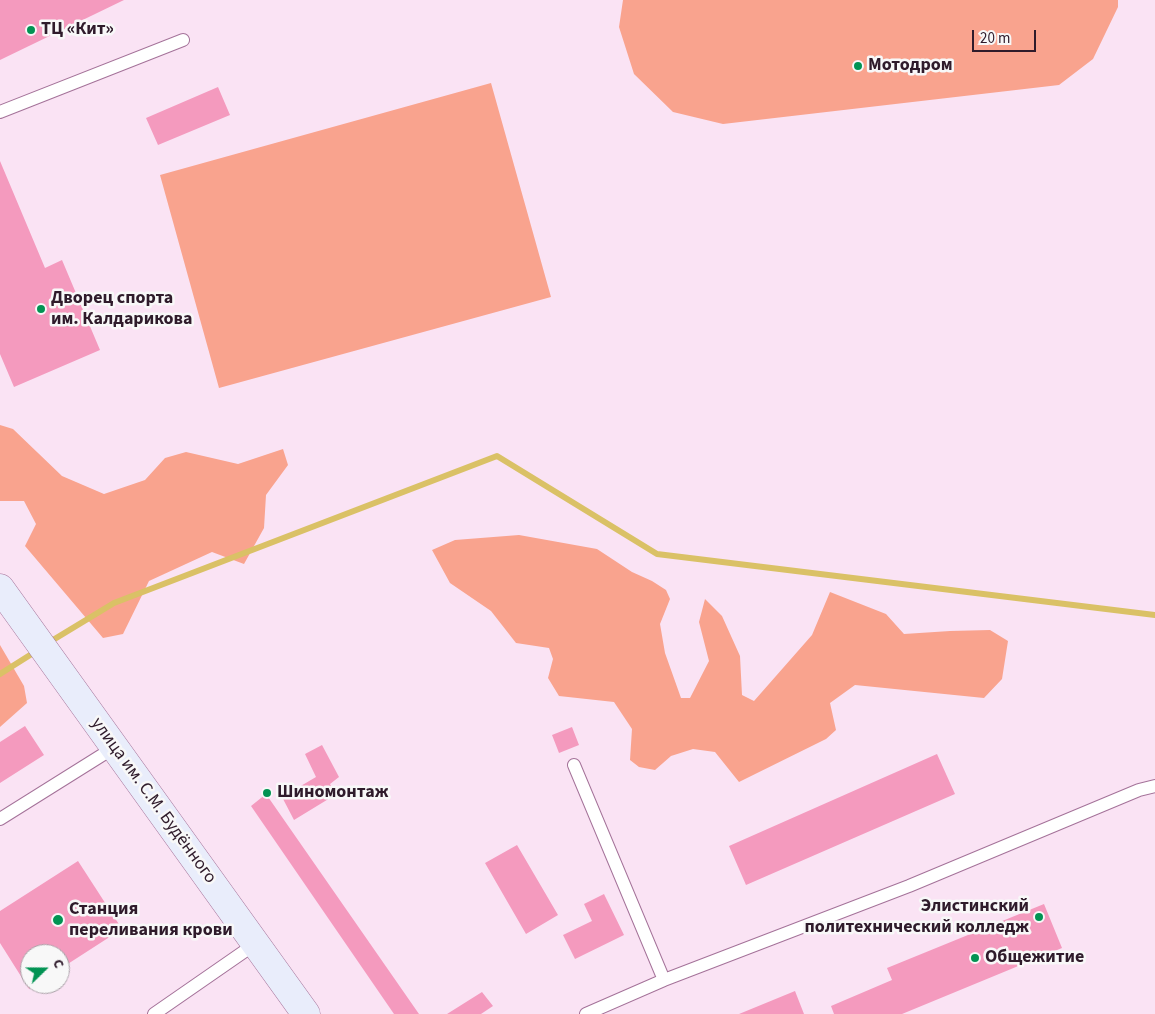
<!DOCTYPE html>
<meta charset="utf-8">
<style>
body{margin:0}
#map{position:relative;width:1155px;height:1014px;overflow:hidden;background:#fae3f4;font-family:"Source Sans 3",sans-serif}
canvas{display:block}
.north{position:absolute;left:20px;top:944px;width:50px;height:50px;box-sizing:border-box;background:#f8f8f8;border:1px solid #a8a0a6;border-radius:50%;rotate:68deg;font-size:14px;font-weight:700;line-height:20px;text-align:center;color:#2f1b2b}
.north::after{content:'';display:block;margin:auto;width:18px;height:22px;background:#029353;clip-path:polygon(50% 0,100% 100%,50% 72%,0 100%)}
.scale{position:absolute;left:972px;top:30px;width:64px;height:22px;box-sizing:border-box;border:2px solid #2f1b2b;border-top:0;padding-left:6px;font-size:15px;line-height:18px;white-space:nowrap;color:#2f1b2b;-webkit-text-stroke:4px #f8f8f8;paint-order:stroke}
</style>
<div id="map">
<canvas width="1155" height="1014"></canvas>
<div class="north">С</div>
<div class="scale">20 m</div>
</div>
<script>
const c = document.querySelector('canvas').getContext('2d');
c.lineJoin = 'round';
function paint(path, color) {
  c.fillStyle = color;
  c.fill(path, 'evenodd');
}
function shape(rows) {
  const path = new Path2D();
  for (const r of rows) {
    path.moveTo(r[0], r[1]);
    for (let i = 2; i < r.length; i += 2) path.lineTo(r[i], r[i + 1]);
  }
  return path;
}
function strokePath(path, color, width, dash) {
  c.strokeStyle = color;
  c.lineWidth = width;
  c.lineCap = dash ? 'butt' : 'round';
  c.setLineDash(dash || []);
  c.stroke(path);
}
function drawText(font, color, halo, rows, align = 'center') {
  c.font = font + ' "Source Sans 3",sans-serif';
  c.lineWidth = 5;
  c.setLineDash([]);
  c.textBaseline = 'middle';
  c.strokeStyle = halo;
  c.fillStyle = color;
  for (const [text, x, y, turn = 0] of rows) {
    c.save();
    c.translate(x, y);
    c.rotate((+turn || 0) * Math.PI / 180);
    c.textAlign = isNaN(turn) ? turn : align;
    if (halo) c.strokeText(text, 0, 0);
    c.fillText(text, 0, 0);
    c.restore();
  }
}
paint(shape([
 [623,0,1118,0,1118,7,1093,59,1059,85,723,124,673,112,634,74,619,27],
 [491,83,551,297,219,388,160,175],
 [0,425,13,429,62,476,104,494,145,480,165,458,186,452,238,464,283,449,288,465,266,495,264,528,244,564,212,552,149,581,123,634,103,638,25,546,36,524,24,501,0,501],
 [519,535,597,549,632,572,652,581,666,590,670,599,660,624,665,653,681,698,690,698,709,661,699,622,705,599,722,616,740,656,742,695,754,701,812,635,830,592,886,614,904,634,950,631,990,630,1008,641,1002,679,984,698,855,685,830,703,836,730,826,739,739,782,715,752,693,749,671,756,655,770,639,767,630,760,632,729,614,702,559,696,548,678,553,659,549,648,516,643,491,611,450,583,432,550,455,540],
 [0,645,24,686,27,703,0,727]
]), '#f9a38e');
strokePath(shape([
 [48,643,114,603,497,456,657,554,1155,615],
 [0,674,38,650]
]), '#dac166', 6);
paint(shape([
 [0,0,124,0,0,60],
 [218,87,230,115,158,145,146,118],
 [0,161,45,268,62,260,100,350,14,387,0,354],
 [25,726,44,755,0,783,0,742],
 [572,727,579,745,559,753,552,735],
 [322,745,339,777,330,784,335,795,294,820,282,797,316,777,305,754],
 [937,754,955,794,746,885,729,846],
 [266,794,419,1014,394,1014,251,806],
 [517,845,558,915,526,934,485,863],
 [78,861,122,929,60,969,60,954,30,954,30,984,37,984,29,989,0,943,0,911],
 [604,894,624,935,575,959,563,935,592,921,584,904],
 [1044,904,1062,948,902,1014,834,1014,831,1006,892,980,887,968],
 [795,991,804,1014,739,1014],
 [482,992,493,1006,481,1014,447,1014]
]), '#f49abe');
const service = shape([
 [0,112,183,40],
 [574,765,664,980,586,1014],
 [0,819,115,747],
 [664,980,909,886,1139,790,1155,786],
 [154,1014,255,944]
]);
const secondary = shape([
 [0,588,306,1014]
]);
strokePath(service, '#a47299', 14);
strokePath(secondary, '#a47299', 29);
strokePath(service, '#fff', 12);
strokePath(secondary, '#e9edfb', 28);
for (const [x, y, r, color] of [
 [31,30,5,"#029353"],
 [858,66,5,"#029353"],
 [41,309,5,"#029353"],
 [267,793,5,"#029353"],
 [1039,917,5,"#029353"],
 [58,920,6,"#029353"],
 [975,958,5,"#029353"]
]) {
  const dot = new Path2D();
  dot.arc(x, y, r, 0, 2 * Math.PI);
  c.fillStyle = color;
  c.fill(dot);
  strokePath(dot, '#f8f8f8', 2);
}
drawText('bold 18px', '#2f1b2b', '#f8f8f8', [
 ["ТЦ «Кит»",41,30],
 ["Мотодром",868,66],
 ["Дворец спорта",51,299],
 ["им. Калдарикова",51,320],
 ["Шиномонтаж",277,793],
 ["Элистинский",1029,907,"right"],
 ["политехнический колледж",1029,928,"right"],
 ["Станция",69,910],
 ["переливания крови",69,931],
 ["Общежитие",985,958]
], 'left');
drawText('18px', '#2f1b2b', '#f8f8f8', [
 ["улица им. С.М. Будённого",153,801,54]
]);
</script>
